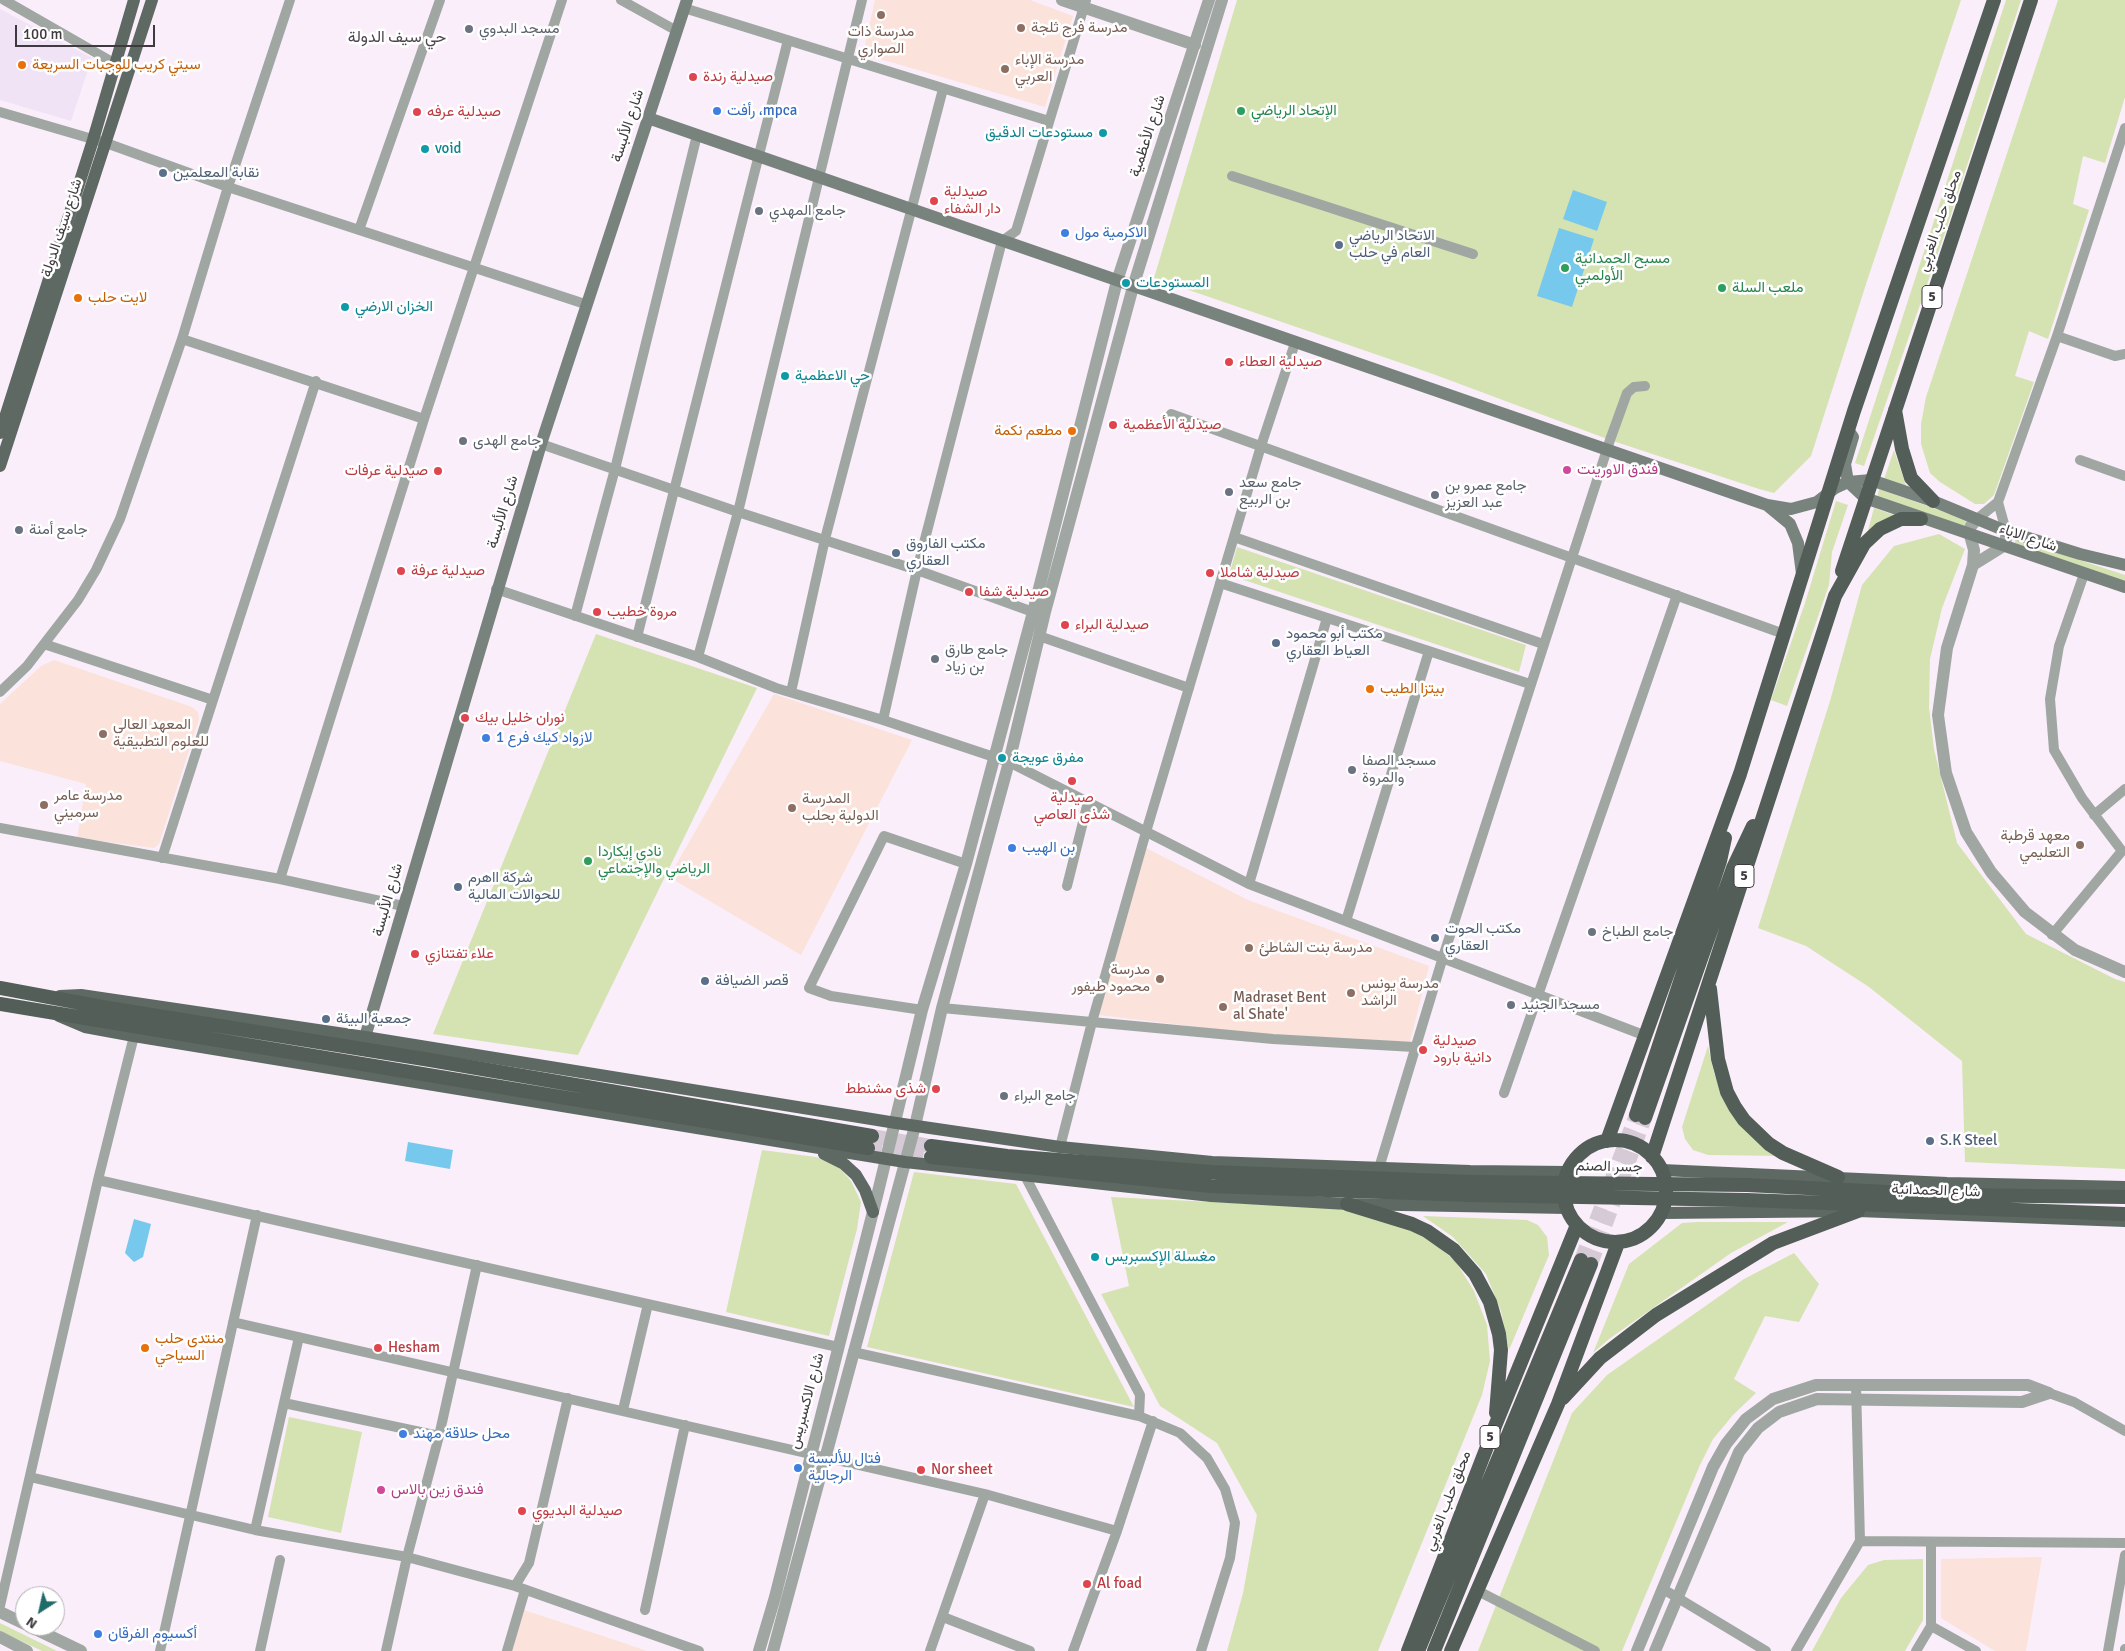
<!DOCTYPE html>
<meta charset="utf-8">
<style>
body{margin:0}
#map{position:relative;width:2125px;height:1651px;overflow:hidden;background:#faeefa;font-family:Signika,sans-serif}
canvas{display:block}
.north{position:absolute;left:15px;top:1586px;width:50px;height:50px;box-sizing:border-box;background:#fff;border:1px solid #b2b0b2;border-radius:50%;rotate:215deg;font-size:14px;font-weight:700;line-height:20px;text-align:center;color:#3f3a3f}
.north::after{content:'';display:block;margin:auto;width:18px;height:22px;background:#206c6b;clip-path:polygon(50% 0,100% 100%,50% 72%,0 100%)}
.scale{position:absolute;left:15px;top:25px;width:140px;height:22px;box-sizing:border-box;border:2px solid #3f3a3f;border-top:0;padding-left:6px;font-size:15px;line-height:18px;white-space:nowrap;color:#3f3a3f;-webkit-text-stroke:4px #fff;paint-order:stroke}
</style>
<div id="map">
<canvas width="2125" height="1651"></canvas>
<div class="north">N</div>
<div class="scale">100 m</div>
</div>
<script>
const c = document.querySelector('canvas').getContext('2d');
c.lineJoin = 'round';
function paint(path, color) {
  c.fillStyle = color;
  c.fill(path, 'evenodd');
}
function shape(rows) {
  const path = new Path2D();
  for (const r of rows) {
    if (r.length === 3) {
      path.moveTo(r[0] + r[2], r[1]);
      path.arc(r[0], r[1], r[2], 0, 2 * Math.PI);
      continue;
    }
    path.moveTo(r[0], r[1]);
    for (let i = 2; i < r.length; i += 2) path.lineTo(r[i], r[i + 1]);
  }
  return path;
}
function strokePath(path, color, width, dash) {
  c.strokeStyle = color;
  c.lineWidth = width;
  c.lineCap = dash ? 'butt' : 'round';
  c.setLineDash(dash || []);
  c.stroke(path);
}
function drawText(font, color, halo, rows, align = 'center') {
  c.font = font + ' Signika,Vazirmatn,sans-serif';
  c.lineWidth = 5;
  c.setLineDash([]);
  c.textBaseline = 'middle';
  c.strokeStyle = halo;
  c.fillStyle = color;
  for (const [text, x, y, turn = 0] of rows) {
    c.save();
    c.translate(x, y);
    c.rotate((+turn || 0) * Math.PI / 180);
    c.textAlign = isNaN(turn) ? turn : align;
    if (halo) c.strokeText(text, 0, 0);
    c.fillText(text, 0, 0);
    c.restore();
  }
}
paint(shape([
 [0,9,92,58,71,121,0,100]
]), '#f1e3f6');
paint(shape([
 [875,0,1030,0,1073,16,1045,107,863,54],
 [54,660,192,707,198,712,199,719,159,844,154,848,77,838,86,784,0,761,0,704,41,666],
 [774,694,912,740,801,955,669,877],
 [1146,848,1248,900,1429,966,1410,1042,1272,1036,1099,1015],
 [2042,1557,2026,1651,1995,1651,1941,1618,1941,1559],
 [524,1610,603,1636,647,1651,512,1651]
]), '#fbe2da');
paint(shape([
 [1237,0,1961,0,1867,281,1811,456,1774,493,1759,489,1610,440,1433,374,1154,278],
 [2006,0,2021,0,1947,227,1864,466,1855,463],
 [2058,0,2125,0,2125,97,2105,163,2083,156,2073,204,2089,210,2048,339,2029,331,2015,376,2034,382,1994,495,1984,504,1975,504,1940,482,1930,473,1921,444,1921,424,1926,397],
 [1894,450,1906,486,1884,479],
 [1879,489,1967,520,1965,528,1877,498],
 [1836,501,1848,505,1832,552,1829,585,1787,706,1771,700,1805,603],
 [1874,508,1897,516,1867,534],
 [1939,534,1965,549,1942,608,1930,659,1929,707,1934,749,1957,843,2026,934,2115,979,2125,982,2125,1169,1965,1162,1962,1061,1869,987,1806,946,1758,928,1830,701,1862,585,1894,546],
 [2016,539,2125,575,2125,582,2014,545],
 [1237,547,1526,645,1519,672,1229,575],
 [596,634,757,688,578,1055,433,1034],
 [1708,1046,1714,1073,1723,1094,1787,1156,1708,1155,1693,1150,1685,1139,1682,1127],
 [762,1150,816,1157,837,1165,851,1181,861,1202,857,1229,829,1336,726,1312],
 [914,1172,1016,1184,1134,1407,867,1347],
 [1111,1197,1334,1208,1388,1220,1426,1236,1456,1262,1474,1291,1487,1325,1490,1361,1482,1395,1378,1651,1227,1651,1243,1593,1257,1515,1217,1443,1160,1406,1101,1294,1129,1286],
 [1423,1216,1527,1220,1538,1225,1547,1237,1549,1255,1509,1350,1501,1311,1486,1274,1453,1237],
 [1698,1222,1788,1222,1731,1253,1609,1339,1593,1353,1629,1264,1682,1223],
 [1794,1253,1819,1284,1799,1322,1765,1316,1734,1379,1756,1393,1733,1415,1713,1439,1700,1465,1622,1651,1478,1651,1572,1413,1607,1375,1744,1279],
 [289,1417,362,1432,341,1533,268,1517],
 [1923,1559,1923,1620,1905,1651,1812,1651,1841,1598,1868,1565,1884,1560],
 [0,1623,57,1651,42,1651,0,1631]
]), '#d4e3b1');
paint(shape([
 [1573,190,1607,202,1597,231,1563,219],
 [1559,228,1594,239,1572,307,1537,296],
 [408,1142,453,1150,450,1169,405,1161],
 [134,1219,151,1224,143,1257,134,1262,125,1253]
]), '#76c9ec');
strokePath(shape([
 [872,1136,931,1146],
 [868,1148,931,1157],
 [1581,1260,1636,1115],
 [1591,1264,1645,1118]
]), '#d5cad5', 14, [14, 7]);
strokePath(shape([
 [4,0,114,63],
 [621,0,677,31],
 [684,8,1049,121],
 [0,112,106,143,228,187,585,304],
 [1232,176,1473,254],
 [359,230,440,0],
 [2057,336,2115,356,2125,354],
 [182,339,424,419],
 [1171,414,1784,634],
 [541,444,738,512,917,570,1033,612],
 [2080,460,2125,476],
 [1998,502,2006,531],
 [1977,519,1998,502,2057,336,2125,128],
 [1234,537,1543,644],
 [1220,583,1530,684],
 [496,589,698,657,776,688,883,720,1009,762,1249,884,1646,1036],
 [575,616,615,469,697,135],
 [1039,636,1189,688],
 [637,637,788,40],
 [44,644,213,700],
 [698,657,738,512,862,0],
 [0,692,27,666,78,600,96,570,120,519,182,339,228,187,290,0],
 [791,692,825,539,943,89],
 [883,720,917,570,1002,241,1016,231,1086,0],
 [2094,815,2125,789],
 [0,828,280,879,403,906],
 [162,858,316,381],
 [280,879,424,419,562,0],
 [1249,884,1327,618],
 [1067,886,1088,802],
 [1346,921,1429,651],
 [2052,935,2122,851,2082,798,2054,750,2050,699,2059,646,2084,574],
 [942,1008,1273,1039,1414,1047],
 [922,1010,831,996,809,988,884,836,966,864],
 [1504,1093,1677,595],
 [1060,1147,1092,1022,1146,832,1261,446,1295,343],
 [1379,1168,1443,957,1610,440,1627,393,1634,387,1645,386],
 [1025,1176,1140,1395,1139,1416],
 [98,1180,838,1347],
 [233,1322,985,1494,1117,1531],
 [853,1352,1139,1416,1180,1433,1207,1458,1225,1489,1235,1523,1230,1558,1201,1651],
 [1856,1385,1860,1541],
 [2049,1393,2074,1402,2125,1431],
 [284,1403,439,1436],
 [623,1410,648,1304],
 [30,1477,255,1530,407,1557,515,1586,699,1651],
 [255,1530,299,1337],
 [1931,1542,1931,1626],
 [515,1586,529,1563,568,1398],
 [1663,1589,1766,1651],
 [1478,1591,1595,1651],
 [0,1606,98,1180,134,1036],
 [645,1610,685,1425],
 [943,1617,1030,1651],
 [160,1651,257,1215],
 [260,1651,280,1560],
 [386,1651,407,1557,439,1436,477,1265],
 [507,1651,525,1590],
 [930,1651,985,1494],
 [1073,1651,1117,1531,1153,1421],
 [1796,1651,1860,1541,2125,1543],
 [1916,1651,1931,1626,1976,1651],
 [2108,1651,2125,1555],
 [2125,1651,2125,1649]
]), '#a0a7a3', 10);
strokePath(shape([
 [1062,0,1195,45],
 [1977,519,1971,526,1969,532,1974,550,1973,565,1947,648,1938,715,1946,773,1966,832,1991,872,2025,912,2075,950,2125,972],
 [1973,565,2002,547,2006,539,2006,531],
 [0,1612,25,1624],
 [29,1626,81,1651],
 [0,1637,27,1651],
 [759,1651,775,1597,877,1196,922,1010,966,864,1033,612,1117,281,1209,0],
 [773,1651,915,1126,942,1008,1009,762,1045,612,1133,287,1222,0],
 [1637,1651,1713,1467,1726,1444,1746,1419,1773,1399,1816,1385,2028,1385,2049,1393],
 [1655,1651,1739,1452,1758,1428,1779,1412,1817,1399,2022,1402,2049,1393]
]), '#a0a7a3', 12);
strokePath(shape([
 [648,118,1767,505,1791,509,1817,502,1835,488,1848,482,1871,480,1933,501,2006,531,2080,554,2125,565],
 [1848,430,1853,437,1845,464,1848,482,1865,498,2125,587],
 [1767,505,1790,524,1798,543,1802,574],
 [365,1037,541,444,687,0]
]), '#79837d', 12);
strokePath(shape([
 [0,433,93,140,134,0],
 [0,466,152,0],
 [60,996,81,995,365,1037,896,1123,1060,1147,1212,1162,1470,1171,1567,1172],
 [59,1016,85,1027,134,1036,905,1162,1211,1196,1347,1204,1567,1208],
 [824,1154,844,1164,856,1175,865,1190,873,1212],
 [1662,1170,1947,1183,2125,1187],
 [1662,1213,1858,1211,2125,1221]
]), '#5d6962', 12);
strokePath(shape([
 [1895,410,1902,449,1911,478,1933,501],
 [1842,571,2031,0],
 [0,988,102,1007,430,1060,872,1136],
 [1710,989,1718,1059,1727,1092,1735,1107,1744,1120,1769,1144,1783,1153,1838,1177],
 [0,1004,868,1148],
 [1636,1115,1720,861,1725,838],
 [1645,1118,1733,868,1753,826],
 [1615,1191,51],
 [1607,1141,1740,774,1854,411,1994,0],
 [931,1146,1007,1156,1212,1172,1470,1182],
 [931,1157,1211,1186,1470,1195],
 [1652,1157,1835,596,1864,544,1880,529,1901,519,1921,519],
 [1747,1185,1946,1195,2125,1197],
 [1746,1200,2125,1214],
 [1347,1204,1412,1224,1427,1231,1454,1250,1475,1274,1490,1302,1499,1334,1501,1350,1496,1413],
 [1563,1398,1600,1358,1656,1315,1773,1243,1858,1211],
 [1408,1651,1495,1426,1577,1225],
 [1418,1651,1581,1260],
 [1434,1651,1591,1264],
 [1451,1651,1558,1404,1618,1243]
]), '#525e57', 14);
strokePath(shape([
 [1470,1182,1747,1185],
 [1470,1195,1746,1200]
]), '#525e57', 14);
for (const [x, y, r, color] of [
 [881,15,5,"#8d6e63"],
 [1021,28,5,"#8d6e63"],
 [469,29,5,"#6b7280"],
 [22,65,5,"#e8710a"],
 [1005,69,5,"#8d6e63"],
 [693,77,5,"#e0444e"],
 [717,111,5,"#3f7fe0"],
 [1241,111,5,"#2e9e5b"],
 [417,112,5,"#e0444e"],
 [1103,133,5,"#0f9aa8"],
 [425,149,5,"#0f9aa8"],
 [163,173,5,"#5c6f8a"],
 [934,201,5,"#e0444e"],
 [759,211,5,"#6b7280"],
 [1065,233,5,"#3f7fe0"],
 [1339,245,5,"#5c6f8a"],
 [1565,268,5,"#2e9e5b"],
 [1126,283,5,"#0f9aa8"],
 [1722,288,5,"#2e9e5b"],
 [78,298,5,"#e8710a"],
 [345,307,5,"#0f9aa8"],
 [1229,362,5,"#e0444e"],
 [785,376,5,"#0f9aa8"],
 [1113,425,5,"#e0444e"],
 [1072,431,5,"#e8710a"],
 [463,441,5,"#6b7280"],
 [1567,470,5,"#d1479c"],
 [438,471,5,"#e0444e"],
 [1229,492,5,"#6b7280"],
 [1435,495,5,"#6b7280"],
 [19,530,5,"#6b7280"],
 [896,553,5,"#5c6f8a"],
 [401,571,5,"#e0444e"],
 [1210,573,5,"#e0444e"],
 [969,592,5,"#e0444e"],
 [597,612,5,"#e0444e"],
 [1065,625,5,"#e0444e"],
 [1276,643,5,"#5c6f8a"],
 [935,659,5,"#6b7280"],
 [1370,689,5,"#e8710a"],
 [465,718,5,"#e0444e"],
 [103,734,5,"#8d6e63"],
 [486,738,5,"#3f7fe0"],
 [1002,758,5,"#0f9aa8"],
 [1352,770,5,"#6b7280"],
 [1072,781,5,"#e0444e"],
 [44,805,5,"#8d6e63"],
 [792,808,5,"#8d6e63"],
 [2080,845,5,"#8d6e63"],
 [1012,848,5,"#3f7fe0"],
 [588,861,5,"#2e9e5b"],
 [458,887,5,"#5c6f8a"],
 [1592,932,5,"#6b7280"],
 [1435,938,5,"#5c6f8a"],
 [1249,948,5,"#8d6e63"],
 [415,954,5,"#e0444e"],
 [1160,979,5,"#8d6e63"],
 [705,981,5,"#5c6f8a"],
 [1351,993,5,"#8d6e63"],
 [1511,1005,5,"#6b7280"],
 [1223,1007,5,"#8d6e63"],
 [326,1019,5,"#5c6f8a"],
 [1423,1050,5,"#e0444e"],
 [936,1089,5,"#e0444e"],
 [1004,1096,5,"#6b7280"],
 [1930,1141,5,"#5c6f8a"],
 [1095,1257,5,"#0f9aa8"],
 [145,1348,5,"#e8710a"],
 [378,1348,5,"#e0444e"],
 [403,1434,5,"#3f7fe0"],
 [798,1468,5,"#3f7fe0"],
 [921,1470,5,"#e0444e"],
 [381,1490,5,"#d1479c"],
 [522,1511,5,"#e0444e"],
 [1087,1584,5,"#e0444e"],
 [98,1634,5,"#3f7fe0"]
]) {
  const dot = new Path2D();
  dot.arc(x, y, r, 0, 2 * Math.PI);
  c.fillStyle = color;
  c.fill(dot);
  strokePath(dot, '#fff', 2);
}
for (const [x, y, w] of [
 [1932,297,20],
 [1744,876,20],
 [1490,1437,20]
]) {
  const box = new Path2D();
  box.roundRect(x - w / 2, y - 11.5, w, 23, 4);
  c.fillStyle = '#fff';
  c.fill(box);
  strokePath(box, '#3f3a3f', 1);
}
drawText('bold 14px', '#3f3a3f', null, [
 ["5",1932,297],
 ["5",1744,876],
 ["5",1490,1437]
]);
drawText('15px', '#785e54', '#fff', [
 ["مدرسة فرج ثلجة",1031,28],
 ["مدرسة ذات",881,32,"center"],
 ["الصواري",881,49,"center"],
 ["مدرسة الإباء",1015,60],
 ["العربي",1015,77],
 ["المعهد العالي",113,725],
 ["للعلوم التطبيقية",113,742],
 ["مدرسة عامر",54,796],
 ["سرميني",54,813],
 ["المدرسة",802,799],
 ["الدولية بحلب",802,816],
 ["معهد قرطبة",2070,836,"right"],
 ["التعليمي",2070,853,"right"],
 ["مدرسة بنت الشاطئ",1259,948],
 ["مدرسة",1150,970,"right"],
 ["محمود طيفور",1150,987,"right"],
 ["مدرسة يونس",1361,984],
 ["الراشد",1361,1001],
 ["Madraset Bent",1233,998],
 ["al Shate'",1233,1015]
], 'left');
drawText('15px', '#5b616d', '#fff', [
 ["مسجد البدوي",479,29],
 ["جامع المهدي",769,211],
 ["جامع الهدى",473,441],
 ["جامع سعد",1239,483],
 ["بن الربيع",1239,500],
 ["جامع عمرو بن",1445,486],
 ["عبد العزيز",1445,503],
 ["جامع أمنة",29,530],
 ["جامع طارق",945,650],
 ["بن زياد",945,667],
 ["مسجد الصفا",1362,761],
 ["والمروة",1362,778],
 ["جامع الطباخ",1602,932],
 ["مسجد الجنيد",1521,1005],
 ["جامع البراء",1014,1096]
], 'left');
drawText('15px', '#c56008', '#fff', [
 ["سيتي كريب للوجبات السريعة",32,65],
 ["لايت حلب",88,298],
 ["مطعم نكمة",1062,431,"right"],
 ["بيتزا الطيب",1380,689],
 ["منتدى حلب",155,1339],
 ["السياحي",155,1356]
], 'left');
drawText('15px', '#be3a42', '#fff', [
 ["صيدلية رندة",703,77],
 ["صيدلية عرفه",427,112],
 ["صيدلية",944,192],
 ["دار الشفاء",944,209],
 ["صيدلية العطاء",1239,362],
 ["صيدلية الأعظمية",1123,425],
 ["صيدلية عرفات",428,471,"right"],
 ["صيدلية عرفة",411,571],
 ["صيدلية شاملا",1220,573],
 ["صيدلية شفا",979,592],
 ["مروة خطيب",607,612],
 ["صيدلية البراء",1075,625],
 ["نوران خليل بيك",475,718],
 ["صيدلية",1072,798,"center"],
 ["شذى العاصي",1072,815,"center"],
 ["علاء تفتنازي",425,954],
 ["صيدلية",1433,1041],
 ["دانية بارود",1433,1058],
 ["شذى مشنطط",926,1089,"right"],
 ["Hesham",388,1348],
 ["Nor sheet",931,1470],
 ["صيدلية البديوي",532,1511],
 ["Al foad",1097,1584]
], 'left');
drawText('15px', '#366cbe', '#fff', [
 ["رأفت ،mpca",727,111],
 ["الاكرمية مول",1075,233],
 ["لازواد كيك فرع 1",496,738],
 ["بن الهيب",1022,848],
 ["محل حلاقة مهند",413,1434],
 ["فتال للألبسة",808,1459],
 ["الرجالية",808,1476],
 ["أكسيوم الفرقان",108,1634]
], 'left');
drawText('15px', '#27864d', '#fff', [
 ["الإتحاد الرياضي",1251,111],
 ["مسبح الحمدانية",1575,259],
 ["الأولمبي",1575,276],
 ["ملعب السلة",1732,288],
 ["نادي إيكاردا",598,852],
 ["الرياضي والإجتماعي",598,869]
], 'left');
drawText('15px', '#3f3a3f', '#fff', [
 ["شارع الألبسة",628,126,-72],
 ["شارع الأعظمية",1148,136,-72],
 ["محلق حلب الغربي",1940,221,-71],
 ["شارع سيف الدولة",62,228,-72],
 ["شارع الألبسة",503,512,-73],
 ["شارع الاباء",2028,538,19],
 ["شارع الألبسة",388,900,-74],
 ["جسر الصنم",1609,1167,1],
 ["شارع الحمدانية",1936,1191,2],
 ["شارع الاكسبريس",807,1401,-75],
 ["محلق حلب الغربي",1448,1501,-69]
]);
drawText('15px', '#0d838f', '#fff', [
 ["مستودعات الدقيق",1093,133,"right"],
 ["void",435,149],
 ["المستودعات",1136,283],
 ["الخزان الارضي",355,307],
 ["حي الاعظمية",795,376],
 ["مفرق عويجة",1012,758],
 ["مغسلة الإكسبريس",1105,1257]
], 'left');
drawText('15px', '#4e5e75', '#fff', [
 ["نقابة المعلمين",173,173],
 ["الاتحاد الرياضي",1349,236],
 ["العام في حلب",1349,253],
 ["مكتب الفاروق",906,544],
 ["العقاري",906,561],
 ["مكتب أبو محمود",1286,634],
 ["العياط العقاري",1286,651],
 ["شركة ااهرم",468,878],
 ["للحوالات المالية",468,895],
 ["مكتب الحوت",1445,929],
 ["العقاري",1445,946],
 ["قصر الضيافة",715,981],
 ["جمعية البيئة",336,1019],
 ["S.K Steel",1940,1141]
], 'left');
drawText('15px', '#b23c85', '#fff', [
 ["فندق الاورينت",1577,470],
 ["فندق زين بالاس",391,1490]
], 'left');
drawText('16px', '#4d444e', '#fff', [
 ["حي سيف الدولة",397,38]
]);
</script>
